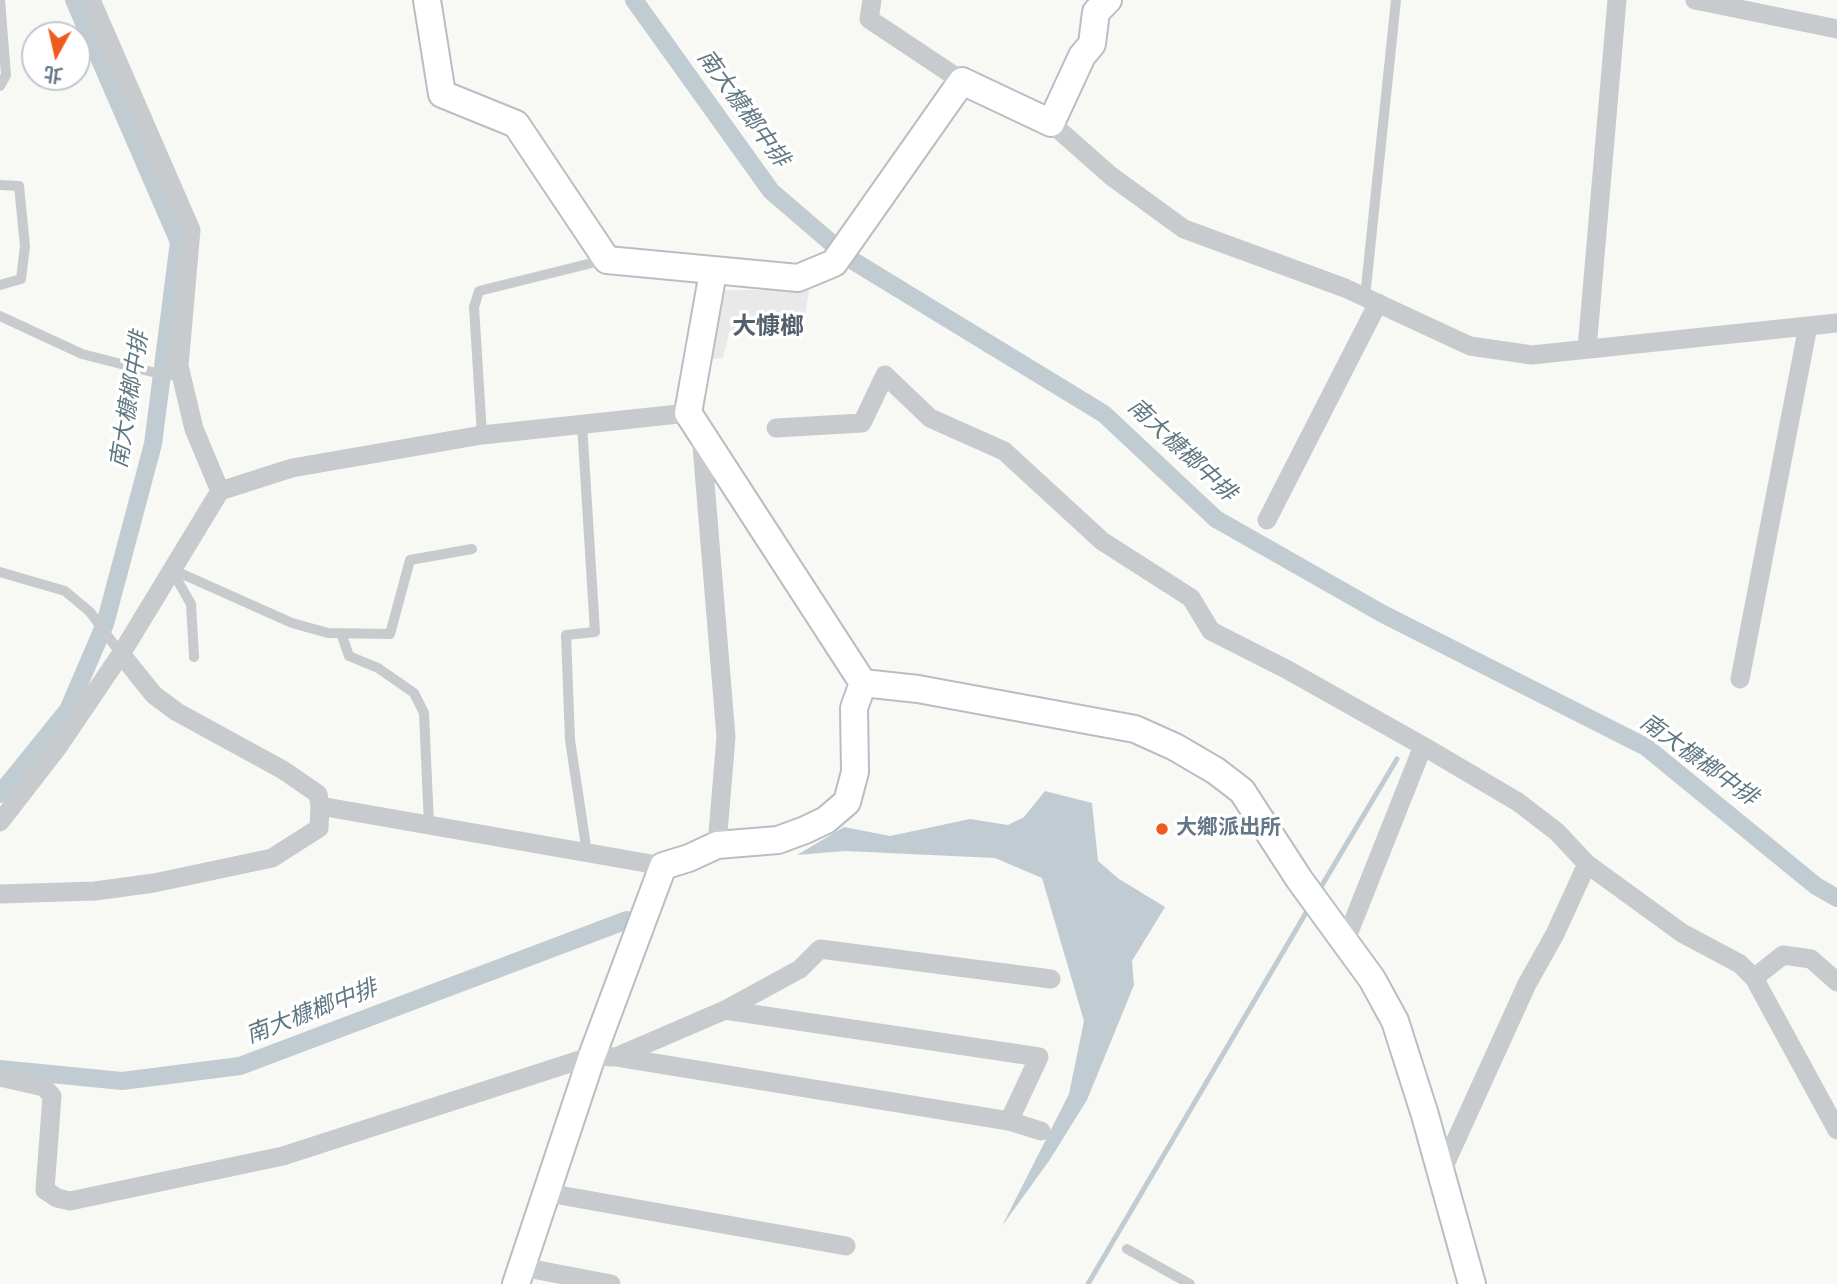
<!DOCTYPE html>
<meta charset="utf-8">
<style>
body{margin:0}
#map{position:relative;width:1837px;height:1284px;overflow:hidden;background:#f8f8f4;font-family:"Titillium Web","Noto Sans TC",sans-serif}
canvas{display:block}
.north{position:absolute;left:21px;top:21px;width:70px;height:70px;box-sizing:border-box;background:#fff;border:2px solid #c1c8cf;border-radius:50%;rotate:188deg;font-size:19px;font-weight:700;line-height:28px;text-align:center;color:#647688}
.north::after{content:'';display:block;margin:auto;width:24px;height:32px;background:#ef5a1d;clip-path:polygon(50% 0,100% 100%,50% 72%,0 100%)}
</style>
<div id="map">
<canvas width="1837" height="1284"></canvas>
<div class="north">北</div>
</div>
<script>
const c = document.querySelector('canvas').getContext('2d');
c.lineJoin = 'round';
function paint(path, color) {
  c.fillStyle = color;
  c.fill(path, 'evenodd');
}
function shape(rows) {
  const path = new Path2D();
  for (const r of rows) {
    path.moveTo(r[0], r[1]);
    for (let i = 2; i < r.length; i += 2) path.lineTo(r[i], r[i + 1]);
  }
  return path;
}
function strokePath(path, color, width, dash) {
  c.strokeStyle = color;
  c.lineWidth = width;
  c.lineCap = dash ? 'butt' : 'round';
  c.setLineDash(dash || []);
  c.stroke(path);
}
function drawText(font, color, halo, rows, align = 'center') {
  c.font = font + ' "Titillium Web","Noto Sans TC",sans-serif';
  c.lineWidth = 7;
  c.setLineDash([]);
  c.textBaseline = 'middle';
  c.strokeStyle = halo;
  c.fillStyle = color;
  for (const [text, x, y, turn = 0] of rows) {
    c.save();
    c.translate(x, y);
    c.rotate((+turn || 0) * Math.PI / 180);
    c.textAlign = isNaN(turn) ? turn : align;
    if (halo) c.strokeText(text, 0, 0);
    c.fillText(text, 0, 0);
    c.restore();
  }
}
paint(shape([
 [723,290,809,290,802,338,729,333,723,358,705,360]
]), '#e8e9e8');
paint(shape([
 [1045,791,1092,803,1098,861,1119,879,1165,907,1132,961,1134,985,1087,1100,1049,1161,1002,1226,1069,1094,1084,1021,1042,878,995,858,845,851,797,855,844,827,890,836,970,819,1008,825,1024,817]
]), '#c1ccd2');
strokePath(shape([
 [1318,892,1397,759],
 [1088,1284,1310,906]
]), '#c1ccd2', 5);
strokePath(shape([
 [634,0,771,191,850,259,1104,414,1216,519,1383,614,1646,747,1816,886,1837,898],
 [0,794,68,710,105,624,153,444,179,242,74,0],
 [0,1069,122,1081,240,1066,627,920]
]), '#c1ccd2', 18);
const secondary = shape([
 [427,0,442,94,516,124,607,260,798,278,834,263,962,81,1051,123,1082,56,1092,44,1096,12,1108,0],
 [713,272,688,413,863,683],
 [863,683,918,689,1135,729,1175,747,1216,771,1242,791,1299,879,1372,979,1395,1021,1425,1115,1472,1284],
 [516,1284,592,1056,663,866,689,858,717,845,778,840,805,830,826,820,847,802,855,772,854,708,863,683]
]);
strokePath(secondary, '#b9bec3', 30);
strokePath(shape([
 [0,86,6,75,0,0],
 [0,185,19,186,25,246,21,279,0,285],
 [1365,297,1396,0],
 [0,316,82,354,160,374,182,376],
 [582,424,595,632,566,635,570,740,587,853],
 [482,435,474,307,479,291,604,260],
 [171,569,292,623,328,633,390,634,410,560,472,549],
 [171,569,191,604,194,657],
 [0,572,65,591,90,612,121,654],
 [341,633,349,656,378,668,414,693,424,713,429,825],
 [1127,1249,1190,1284]
]), '#c7cbce', 10);
strokePath(shape([
 [91,0,191,230,179,366,194,429,220,491,121,654],
 [872,0,869,19,962,81],
 [1695,0,1837,29],
 [1051,123,1111,176,1184,229,1345,288,1470,346,1532,355,1837,323],
 [1587,349,1617,0],
 [776,428,862,423,885,375,930,418,1004,451,1102,541,1191,598,1211,631,1286,669,1423,746,1345,942],
 [701,434,726,737,717,845],
 [220,491,292,468,482,435,688,413],
 [1267,520,1378,303],
 [1740,679,1808,326],
 [1423,746,1518,802,1557,832,1587,864,1682,933,1740,964,1754,978,1837,1130],
 [0,822,58,747,121,654,154,695,177,712,283,770,318,794,320,806,663,866],
 [0,894,95,891,154,883,272,858,319,828,320,806],
 [1754,978,1783,955,1811,959,1837,982],
 [725,1010,1039,1057,1009,1121],
 [617,1057,1009,1121,1041,1131],
 [0,1077,44,1087,52,1096,45,1190,57,1198,70,1201,283,1156,592,1056,616,1057,725,1010,800,969,820,949,1051,979],
 [1441,1173,1527,984,1555,934,1587,864],
 [548,1193,846,1246],
 [522,1267,611,1284]
]), '#c7cbce', 19);
strokePath(secondary, '#fff', 26);
for (const [x, y, r, color] of [
 [1162,829,7,"#ef5a1d"]
]) {
  const dot = new Path2D();
  dot.arc(x, y, r, 0, 2 * Math.PI);
  c.fillStyle = color;
  c.fill(dot);
  strokePath(dot, '#fff', 2.5);
}
drawText('bold 21px', '#647688', '#fff', [
 ["大鄉派出所",1176,829]
], 'left');
drawText('italic 23px', '#607883', '#fff', [
 ["南大槺榔中排",742,109,54],
 ["南大槺榔中排",131,400,-81],
 ["南大槺榔中排",1181,451,43],
 ["南大槺榔中排",1698,761,36],
 ["南大槺榔中排",312,1013,-21]
]);
drawText('bold 24px', '#53606c', '#fff', [
 ["大慷榔",768,328]
]);
</script>
